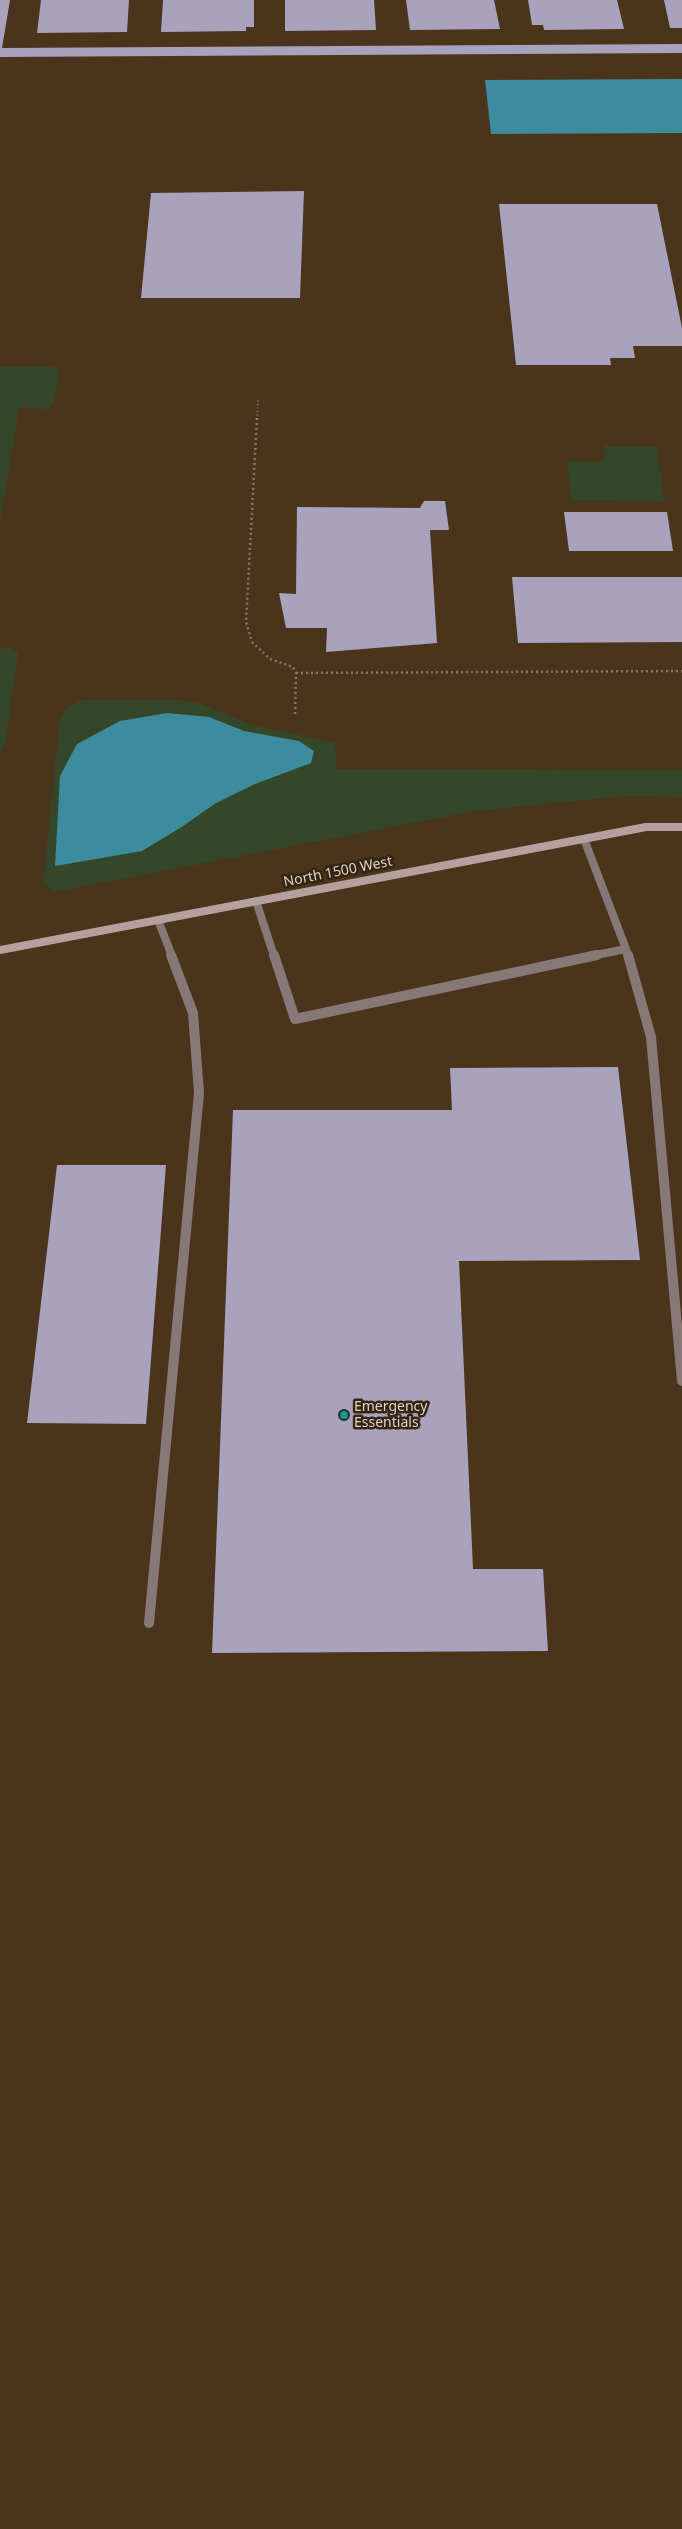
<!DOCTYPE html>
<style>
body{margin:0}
canvas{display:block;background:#3e2e1c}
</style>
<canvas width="682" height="2529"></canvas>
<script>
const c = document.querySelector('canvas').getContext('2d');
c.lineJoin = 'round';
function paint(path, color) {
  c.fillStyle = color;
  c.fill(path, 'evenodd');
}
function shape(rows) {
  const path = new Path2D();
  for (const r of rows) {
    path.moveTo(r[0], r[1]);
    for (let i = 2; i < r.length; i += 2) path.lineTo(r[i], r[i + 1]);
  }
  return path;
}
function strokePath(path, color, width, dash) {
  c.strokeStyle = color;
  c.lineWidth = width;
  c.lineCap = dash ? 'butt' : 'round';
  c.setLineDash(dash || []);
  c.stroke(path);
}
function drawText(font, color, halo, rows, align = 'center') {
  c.font = font + ' "Noto Sans",sans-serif';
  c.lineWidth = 5;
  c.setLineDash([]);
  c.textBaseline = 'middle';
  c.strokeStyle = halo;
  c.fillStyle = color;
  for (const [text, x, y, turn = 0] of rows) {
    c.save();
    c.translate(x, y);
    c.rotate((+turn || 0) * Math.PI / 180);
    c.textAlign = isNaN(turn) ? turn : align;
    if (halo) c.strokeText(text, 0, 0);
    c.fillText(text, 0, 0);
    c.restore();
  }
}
paint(shape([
 [0,0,682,0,682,2529,0,2529]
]), '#4a351c');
paint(shape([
 [53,366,60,370,53,405,47,409,19,408,0,523,0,367],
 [604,446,656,447,665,501,571,500,567,461,605,461],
 [0,648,10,648,18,653,5,744,0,754],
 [82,700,181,700,202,704,249,724,335,743,337,769,682,770,682,797,626,796,475,811,54,892,43,883,60,718,68,707]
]), '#344728');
paint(shape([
 [682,79,682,133,491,134,485,80],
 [167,713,209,717,244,731,299,741,314,751,311,763,255,784,216,803,180,828,142,851,55,866,60,776,77,744,120,721]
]), '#3d8c9d');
paint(shape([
 [0,0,10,0,2,48,682,44,682,53,0,57],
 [41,0,129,0,127,32,37,33],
 [163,0,254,0,254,27,246,27,246,31,161,32],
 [285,0,374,0,376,30,285,31],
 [406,0,494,0,500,29,410,30],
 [528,0,617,0,624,29,544,30,543,25,532,25],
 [664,0,682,0,682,28,670,28],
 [304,191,300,298,141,298,151,193],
 [499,204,657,204,682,328,682,346,633,346,635,358,610,358,611,365,516,365],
 [424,501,445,501,449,530,430,530,437,643,326,652,327,628,286,628,279,593,296,594,297,507,420,508],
 [564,512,667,512,673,551,569,551],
 [512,577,682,577,682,642,518,643],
 [618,1067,640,1260,459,1261,473,1569,543,1569,548,1651,212,1653,233,1110,452,1110,450,1068],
 [57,1165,166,1165,146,1424,27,1423]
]), '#a8a2bd');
strokePath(shape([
 [257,419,258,400]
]), '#86796a', 2, [1, 2.5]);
strokePath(shape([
 [257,418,246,622,252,642,270,659,293,667,296,673,295,715],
 [296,673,682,671]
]), '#86796a', 2.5, [2, 3]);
strokePath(shape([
 [584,839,626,949,591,956],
 [256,901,274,956],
 [158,920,172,956],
 [626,949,628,956]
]), '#867877', 8);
strokePath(shape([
 [274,955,295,1019,597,955],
 [628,955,651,1037,682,1381],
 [149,1623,199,1093,193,1013,171,955]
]), '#867877', 10);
strokePath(shape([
 [0,950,646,827,682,827]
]), '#b6a09d', 8);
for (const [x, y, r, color] of [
 [344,1415,5,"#0f9aa8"]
]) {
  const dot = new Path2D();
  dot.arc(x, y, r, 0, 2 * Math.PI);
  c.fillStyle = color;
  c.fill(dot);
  strokePath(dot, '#342412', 2);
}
drawText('14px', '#dfd4c9', '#342412', [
 ["North 1500 West",338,872,-11]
]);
drawText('14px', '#dfd4c9', '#342412', [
 ["Emergency",354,1407],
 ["Essentials",354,1423]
], 'left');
</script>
